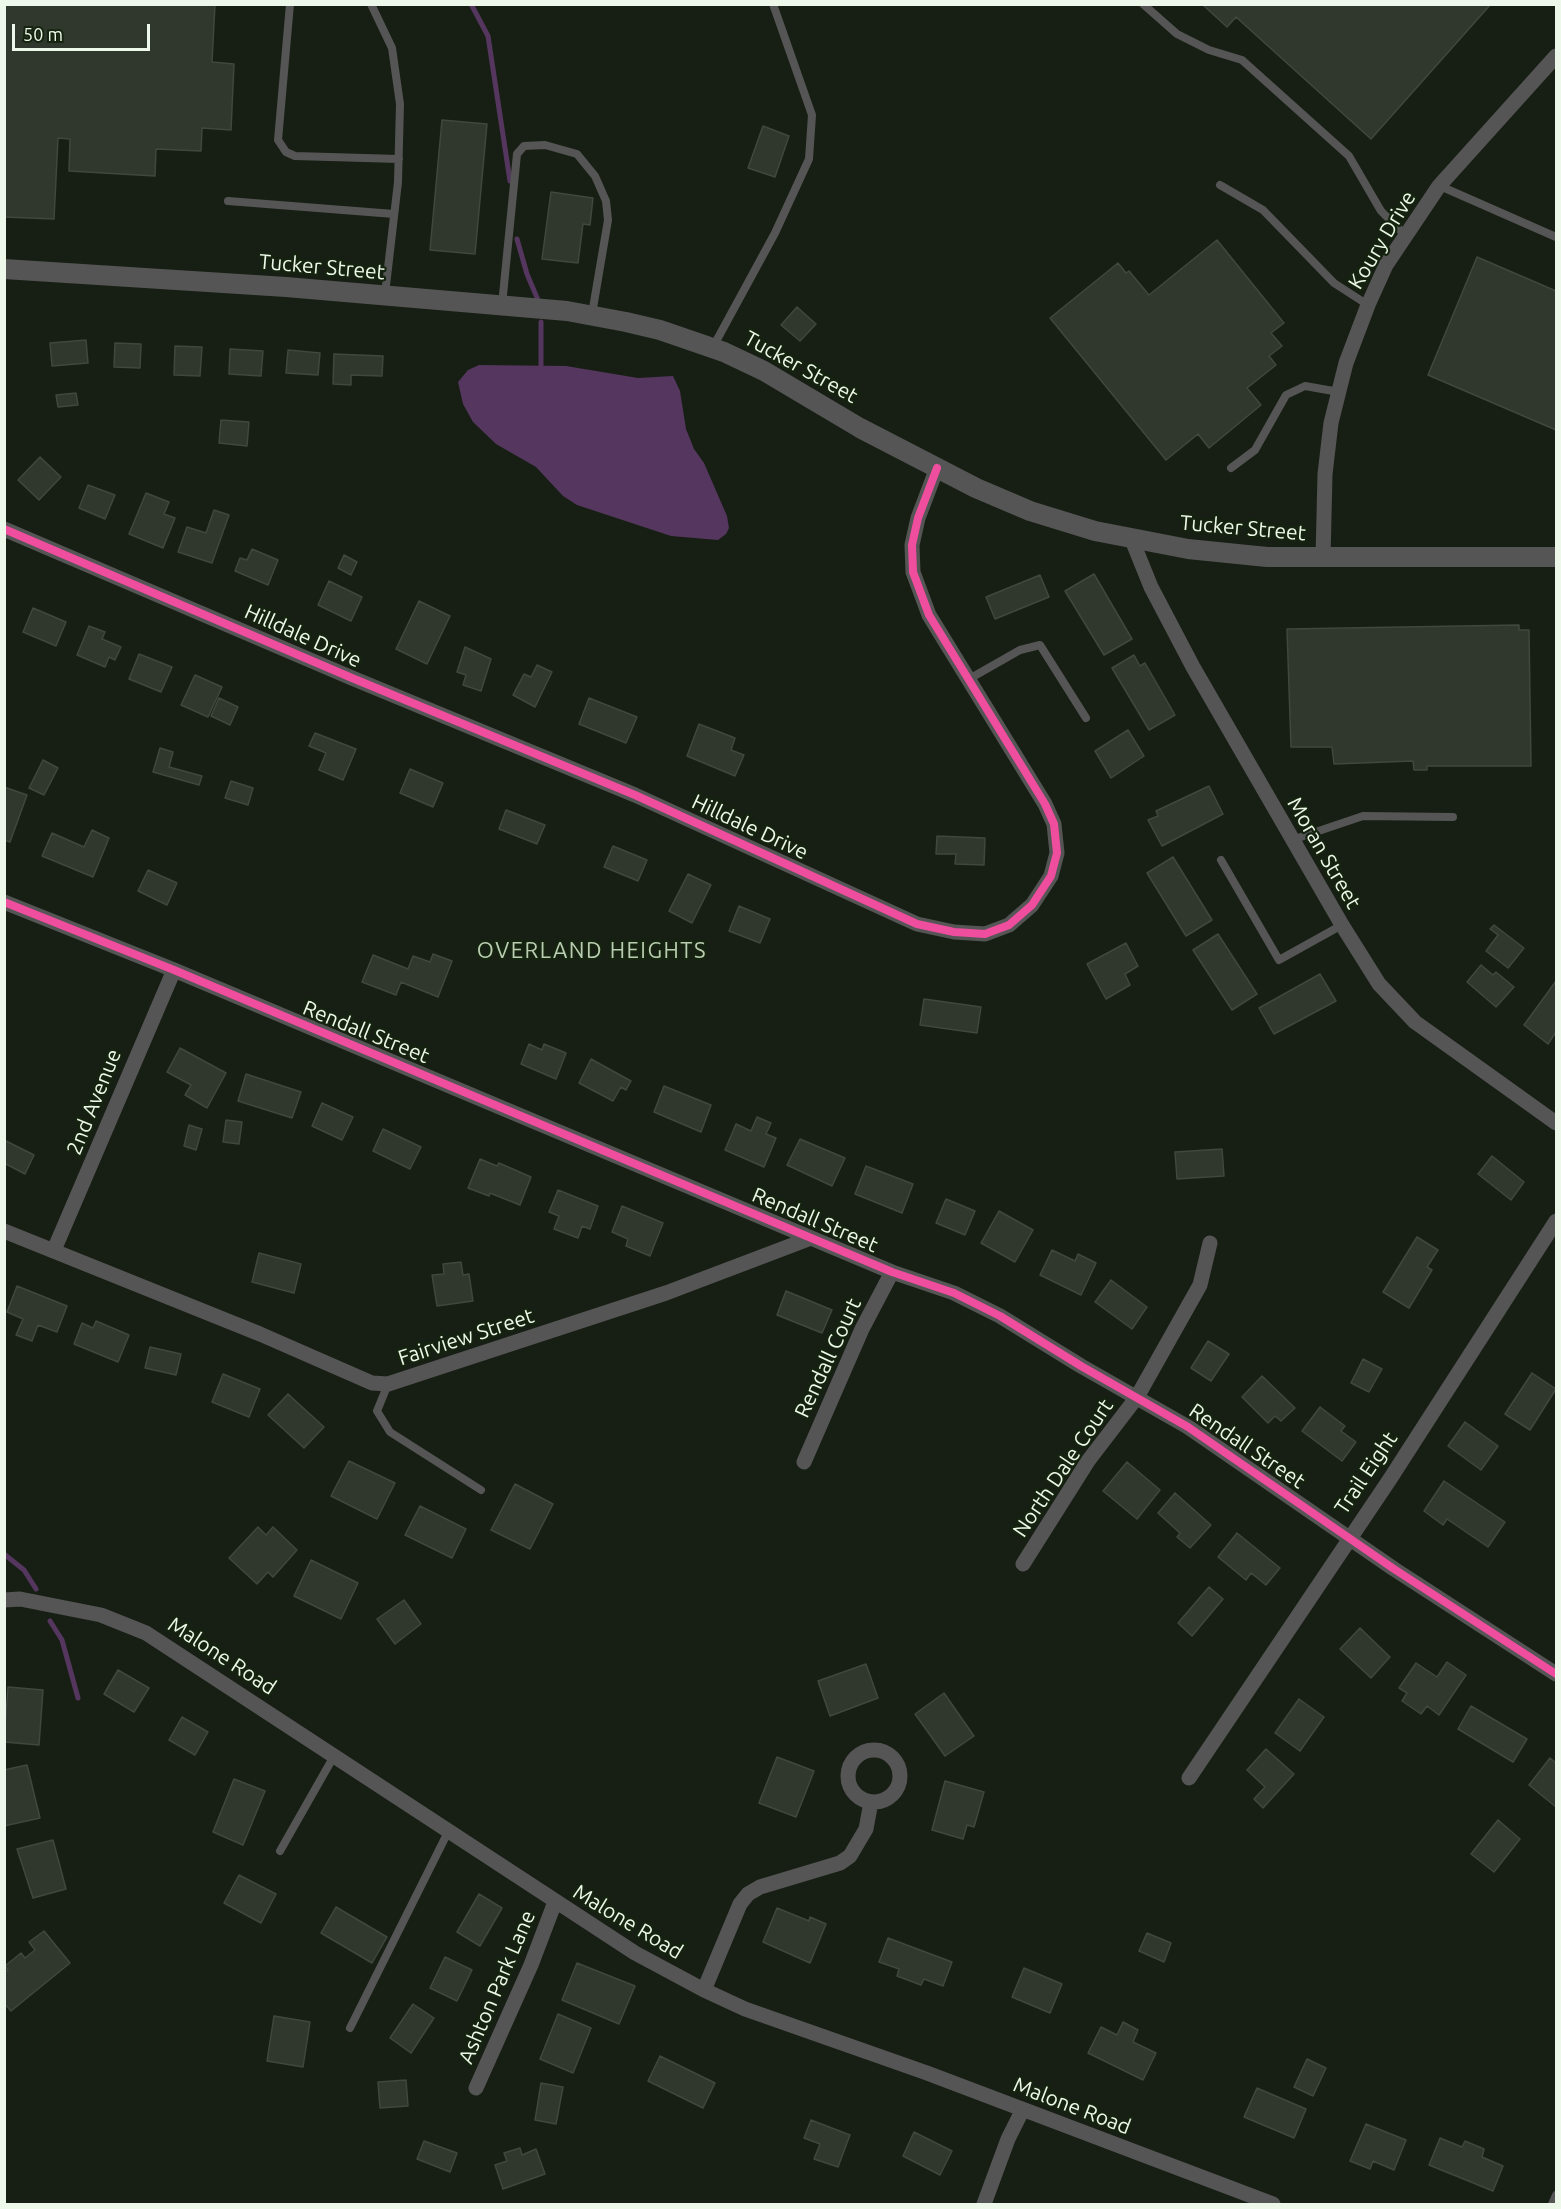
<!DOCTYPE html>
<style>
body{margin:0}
#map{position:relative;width:1561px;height:2209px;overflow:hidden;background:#171f14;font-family:Ubuntu,sans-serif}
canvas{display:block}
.frame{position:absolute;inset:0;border:6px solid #eef8ea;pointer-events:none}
.scale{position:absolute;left:12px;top:24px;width:138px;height:27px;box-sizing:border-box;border:3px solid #eef8ea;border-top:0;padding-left:8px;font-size:18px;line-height:21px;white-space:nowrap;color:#eef8ea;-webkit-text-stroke:4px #15240f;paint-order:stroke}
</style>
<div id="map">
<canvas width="1561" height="2209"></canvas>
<div class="frame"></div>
<div class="scale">50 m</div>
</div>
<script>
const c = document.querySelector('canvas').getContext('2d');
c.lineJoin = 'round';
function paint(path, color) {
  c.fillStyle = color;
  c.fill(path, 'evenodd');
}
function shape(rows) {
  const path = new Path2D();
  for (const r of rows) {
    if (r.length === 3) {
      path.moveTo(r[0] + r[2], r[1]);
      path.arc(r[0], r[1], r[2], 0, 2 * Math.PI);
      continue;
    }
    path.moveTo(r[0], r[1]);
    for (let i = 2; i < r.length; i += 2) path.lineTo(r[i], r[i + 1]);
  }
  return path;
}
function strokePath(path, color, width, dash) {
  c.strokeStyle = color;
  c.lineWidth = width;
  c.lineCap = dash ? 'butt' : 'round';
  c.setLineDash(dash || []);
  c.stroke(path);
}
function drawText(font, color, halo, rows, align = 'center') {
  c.font = font + ' Ubuntu,sans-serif';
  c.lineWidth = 4.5;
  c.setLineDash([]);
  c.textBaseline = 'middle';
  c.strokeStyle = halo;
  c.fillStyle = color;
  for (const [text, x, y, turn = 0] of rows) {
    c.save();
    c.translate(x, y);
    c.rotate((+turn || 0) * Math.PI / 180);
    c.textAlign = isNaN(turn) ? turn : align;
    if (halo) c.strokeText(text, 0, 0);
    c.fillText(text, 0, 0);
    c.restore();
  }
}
paint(shape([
 [479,365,566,366,638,378,673,376,680,391,686,429,694,449,704,463,727,516,729,528,726,534,718,540,671,536,577,505,563,496,536,467,496,444,473,422,463,404,458,382,468,370]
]), '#55365e');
strokePath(shape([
 [471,4,488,36,510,181],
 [517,239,527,274,538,300],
 [541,322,541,367,543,372],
 [4,1554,24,1570,36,1589],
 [50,1621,62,1640,78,1698]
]), '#55365e', 5);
const building = shape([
 [4,4,215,4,212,62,234,64,231,130,202,128,201,151,156,149,155,176,69,171,70,139,58,138,54,219,4,217,4,4],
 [1202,4,1491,4,1371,139,1236,17,1227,27,1202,4],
 [442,120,487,124,475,254,430,250,442,120],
 [763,126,789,136,775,177,748,168,763,126],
 [551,192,593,198,590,225,583,224,578,263,542,259,551,192],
 [1217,240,1284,323,1271,333,1282,346,1269,356,1276,365,1247,388,1261,405,1209,448,1198,434,1166,460,1050,318,1118,263,1126,273,1129,271,1149,295,1217,240],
 [1477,257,1556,291,1556,430,1428,375,1477,257],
 [797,307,816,324,800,341,781,325,797,307],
 [86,340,88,363,52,366,50,343,86,340],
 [115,343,141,344,140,368,114,367,115,343],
 [175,346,202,347,200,376,174,375,175,346],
 [230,349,263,351,261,376,229,374,230,349],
 [288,350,320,353,318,375,286,373,288,350],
 [334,354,383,356,382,376,351,375,351,385,333,384,334,354],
 [76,393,78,405,58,407,56,395,76,393],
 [221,420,249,422,247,446,219,443,221,420],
 [40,457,61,477,39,500,18,480,40,457],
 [88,485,115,495,105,519,79,508,88,485],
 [146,493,169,502,164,514,175,518,163,548,129,534,146,493],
 [214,510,229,515,212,563,178,552,187,527,206,533,214,510],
 [252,549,278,560,268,585,235,571,240,558,247,560,252,549],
 [344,555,357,562,351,575,338,568,344,555],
 [1094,574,1132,639,1104,655,1065,591,1094,574],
 [1040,575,1049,597,995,619,986,597,1040,575],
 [329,581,362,597,351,621,318,605,329,581],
 [419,601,450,616,427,664,396,649,419,601],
 [33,608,66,622,56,646,23,632,33,608],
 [1519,625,1519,630,1529,630,1531,766,1427,766,1427,770,1414,770,1413,761,1334,764,1332,747,1291,747,1287,629,1519,625],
 [89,626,105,632,102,639,121,647,115,660,109,657,105,667,77,655,89,626],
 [465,647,491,659,481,691,463,685,466,675,457,672,465,647],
 [139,654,172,667,161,692,129,679,139,654],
 [1134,655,1140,666,1145,663,1175,715,1149,730,1112,668,1134,655],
 [537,665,552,672,535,707,513,695,524,674,531,677,537,665],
 [195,675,222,687,208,717,181,705,195,675],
 [219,698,238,707,230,725,211,716,219,698],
 [589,698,637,717,626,743,579,724,589,698],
 [699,724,735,738,731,750,744,755,735,776,687,756,699,724],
 [1128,730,1144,756,1111,778,1095,751,1128,730],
 [315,733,356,749,343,780,319,770,326,753,309,746,315,733],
 [160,748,173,752,169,767,202,776,199,785,153,772,160,748],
 [43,760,58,768,44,795,29,788,43,760],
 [410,769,443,783,433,807,400,793,410,769],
 [231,781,253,788,248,805,225,798,231,781],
 [1209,786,1223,814,1162,846,1148,820,1158,816,1156,811,1209,786],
 [4,787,27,795,10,842,4,840,4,787],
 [506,810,545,825,537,844,499,829,506,810],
 [92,830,109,838,93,877,42,856,52,833,84,847,92,830],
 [937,836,985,838,984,865,955,864,956,854,936,854,937,836],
 [613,846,647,860,638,881,604,867,613,846],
 [1173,857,1212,920,1186,936,1147,873,1173,857],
 [148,870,177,883,167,905,138,891,148,870],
 [688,874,711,885,692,923,669,911,688,874],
 [739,906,770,919,760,943,729,931,739,906],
 [1494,925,1524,948,1508,968,1486,951,1498,935,1490,929,1494,925],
 [1218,934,1257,994,1232,1010,1193,950,1218,934],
 [1126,943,1138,966,1125,974,1130,985,1106,999,1087,964,1126,943],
 [433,954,452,961,438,997,401,982,396,995,362,982,373,955,408,969,413,956,430,962,433,954],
 [1481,965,1493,975,1496,972,1514,987,1496,1007,1467,982,1481,965],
 [1320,974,1336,1001,1274,1034,1259,1008,1320,974],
 [1556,981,1556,1032,1548,1044,1524,1025,1556,981],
 [924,999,981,1007,977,1033,920,1025,924,999],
 [529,1044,542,1050,544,1044,566,1053,556,1079,521,1064,529,1044],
 [180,1048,226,1073,207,1108,185,1095,191,1085,167,1072,180,1048],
 [591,1059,631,1081,626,1090,621,1087,613,1101,579,1083,591,1059],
 [246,1074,301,1092,292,1118,238,1101,246,1074],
 [664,1086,711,1105,701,1132,654,1112,664,1086],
 [322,1103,353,1117,342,1140,312,1126,322,1103],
 [757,1117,771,1123,766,1134,776,1138,764,1167,725,1150,736,1124,751,1131,757,1117],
 [226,1120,242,1122,239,1144,223,1142,226,1120],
 [189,1125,202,1129,196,1150,184,1146,189,1125],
 [383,1129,421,1147,410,1169,373,1151,383,1129],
 [800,1139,845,1158,832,1186,787,1165,800,1139],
 [4,1140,34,1155,25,1174,4,1163,4,1140],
 [1222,1149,1224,1176,1177,1179,1175,1152,1222,1149],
 [1492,1156,1524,1182,1511,1200,1478,1174,1492,1156],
 [480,1159,497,1166,499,1163,531,1177,520,1205,490,1193,489,1196,468,1188,480,1159],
 [866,1166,913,1184,902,1213,855,1194,866,1166],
 [558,1190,598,1206,590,1229,582,1226,578,1238,554,1229,559,1216,549,1212,558,1190],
 [946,1199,975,1211,965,1235,936,1223,946,1199],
 [622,1206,663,1223,650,1256,626,1246,628,1239,612,1232,622,1206],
 [999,1211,1033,1230,1015,1262,981,1243,999,1211],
 [1417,1237,1438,1250,1427,1267,1432,1270,1409,1308,1383,1292,1417,1237],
 [1052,1250,1075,1261,1078,1254,1096,1263,1081,1295,1040,1275,1052,1250],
 [259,1253,301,1264,294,1293,252,1282,259,1253],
 [461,1262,463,1275,469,1274,473,1301,437,1306,432,1275,444,1274,443,1264,461,1262],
 [1111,1280,1147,1307,1132,1329,1095,1302,1111,1280],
 [17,1286,67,1306,57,1332,38,1325,32,1341,16,1335,23,1319,7,1312,17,1286],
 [786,1291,832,1310,822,1333,777,1315,786,1291],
 [96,1321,129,1335,118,1362,74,1344,82,1323,93,1328,96,1321],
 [1208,1341,1229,1354,1211,1381,1191,1368,1208,1341],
 [150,1347,181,1354,176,1375,145,1368,150,1347],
 [1363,1359,1382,1369,1369,1392,1351,1383,1363,1359],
 [1532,1373,1556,1389,1530,1430,1505,1414,1532,1373],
 [223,1374,260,1389,249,1417,212,1402,223,1374],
 [1262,1376,1295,1408,1281,1421,1275,1416,1268,1423,1242,1397,1262,1376],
 [288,1394,324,1427,304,1448,268,1415,288,1394],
 [1320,1407,1345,1426,1341,1431,1356,1442,1342,1461,1302,1431,1320,1407],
 [1465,1422,1498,1446,1481,1470,1448,1446,1465,1422],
 [349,1461,395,1483,377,1519,331,1496,349,1461],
 [1127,1462,1160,1490,1137,1519,1103,1491,1127,1462],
 [1444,1481,1505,1522,1488,1547,1447,1519,1443,1525,1424,1511,1444,1481],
 [515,1484,553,1504,530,1549,491,1530,515,1484],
 [1175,1493,1211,1525,1190,1548,1177,1537,1180,1533,1158,1513,1175,1493],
 [420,1506,466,1529,452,1558,405,1535,420,1506],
 [258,1527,266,1535,273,1527,297,1550,273,1577,268,1572,257,1584,229,1558,258,1527],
 [1237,1533,1280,1568,1266,1585,1251,1573,1246,1580,1218,1557,1237,1533],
 [311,1560,358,1583,341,1619,294,1596,311,1560],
 [1209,1587,1223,1599,1192,1636,1178,1623,1209,1587],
 [404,1600,421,1624,395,1644,377,1619,404,1600],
 [1360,1628,1390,1657,1371,1678,1340,1649,1360,1628],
 [1447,1662,1466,1675,1439,1715,1427,1706,1421,1714,1402,1701,1407,1693,1399,1688,1416,1663,1437,1677,1447,1662],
 [866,1664,878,1698,830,1716,818,1681,866,1664],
 [118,1670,149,1688,134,1712,104,1694,118,1670],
 [8,1687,43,1690,39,1745,4,1742,8,1687],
 [944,1693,974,1736,945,1756,915,1714,944,1693],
 [1299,1699,1324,1717,1300,1751,1275,1733,1299,1699],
 [1471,1706,1527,1739,1513,1762,1458,1729,1471,1706],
 [182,1717,208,1732,195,1755,169,1740,182,1717],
 [1266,1749,1294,1774,1263,1808,1254,1799,1265,1787,1247,1770,1266,1749],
 [777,1757,814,1771,796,1817,759,1803,777,1757],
 [1550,1758,1556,1763,1556,1807,1529,1785,1550,1758],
 [27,1765,40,1818,4,1826,4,1770,27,1765],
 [234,1779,265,1791,243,1845,213,1832,234,1779],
 [945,1781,984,1792,974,1827,967,1825,963,1839,932,1830,945,1781],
 [1498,1820,1520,1839,1494,1872,1471,1854,1498,1820],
 [53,1840,66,1889,33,1898,17,1849,53,1840],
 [239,1875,276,1894,261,1923,224,1903,239,1875],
 [479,1894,502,1908,480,1946,457,1932,479,1894],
 [336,1907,387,1937,372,1963,321,1933,336,1907],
 [777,1908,809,1921,810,1917,826,1924,810,1963,763,1942,777,1908],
 [44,1931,70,1963,11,2011,4,2003,4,1973,8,1970,5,1966,21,1953,25,1958,35,1950,29,1942,44,1931],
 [1147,1933,1171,1943,1164,1962,1139,1951,1147,1933],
 [888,1938,952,1962,943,1986,924,1979,921,1985,897,1976,899,1969,879,1962,888,1938],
 [445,1957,472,1970,457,2001,430,1988,445,1957],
 [577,1963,635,1986,619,2024,562,2000,577,1963],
 [1024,1968,1062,1984,1050,2013,1012,1997,1024,1968],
 [413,2004,434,2018,411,2053,390,2038,413,2004],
 [558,2014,591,2028,573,2073,540,2059,558,2014],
 [274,2016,310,2022,303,2067,267,2061,274,2016],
 [1123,2022,1138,2030,1133,2042,1156,2053,1143,2080,1088,2053,1101,2027,1117,2035,1123,2022],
 [660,2056,715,2083,703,2108,648,2081,660,2056],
 [1307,2059,1326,2068,1313,2096,1294,2087,1307,2059],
 [406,2080,408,2106,380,2108,378,2082,406,2080],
 [541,2083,563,2087,556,2124,535,2120,541,2083],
 [1257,2088,1306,2109,1294,2138,1244,2117,1257,2088],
 [811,2120,850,2135,838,2167,814,2159,820,2144,804,2138,811,2120],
 [1366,2124,1406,2140,1394,2170,1373,2161,1370,2169,1350,2161,1366,2124],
 [914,2132,952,2151,940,2175,903,2156,914,2132],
 [1440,2138,1462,2147,1465,2141,1484,2149,1482,2157,1503,2166,1493,2191,1429,2165,1440,2138],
 [424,2141,457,2153,450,2172,417,2159,424,2141],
 [520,2148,522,2155,536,2149,545,2174,503,2189,495,2165,507,2161,504,2153,520,2148]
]);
paint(building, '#30372d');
strokePath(building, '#40473e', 1.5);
strokePath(shape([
 [290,4,278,140,286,152,295,156,399,159],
 [371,4,392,48,400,104,398,182,385,294],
 [1143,4,1177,34,1209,50,1242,60,1349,156,1381,211,1406,236],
 [1220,185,1263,210,1334,283,1368,305],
 [1440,186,1556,237],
 [228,201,394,214],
 [502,305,517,154,524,146,545,145,577,154,595,176,606,201,608,220,592,314],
 [713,347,775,233,809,159,812,115,773,4],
 [1231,468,1255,450,1286,395,1305,386,1339,392],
 [969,679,1020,650,1040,645,1086,718],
 [1292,840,1363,816,1453,817],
 [1221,860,1279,960,1342,925],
 [388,1384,377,1411,390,1432,481,1490],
 [280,1851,334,1756],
 [350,2028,449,1830],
 [1552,2204,1556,2195]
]), '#555', 8);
strokePath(shape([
 [4,529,352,678,635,795,917,924,954,932,985,934,1009,925,1032,905,1051,876,1057,853,1054,824,1045,804,929,615,913,572,912,545,918,518,937,468],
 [1132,540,1151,587,1193,667,1342,925,1379,984,1415,1022,1556,1123],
 [1323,558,1325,474,1331,423,1346,363,1368,305,1386,265,1439,186,1556,56],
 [4,902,174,970,892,1272,954,1293,1000,1316,1081,1366,1188,1427,1394,1569,1556,1674],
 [4,1231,260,1334,372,1383,388,1384,666,1293,811,1238],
 [54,1250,174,970],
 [804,1462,862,1329,892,1272],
 [1023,1564,1088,1461,1137,1397,1200,1285,1210,1243],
 [4,1600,20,1599,101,1615,146,1633,635,1953,704,1990,745,2009,927,2073,1273,2204],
 [874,1776,26],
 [1189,1778,1390,1479,1556,1221],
 [704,1990,740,1904,748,1894,760,1887,840,1863,850,1856,866,1829,871,1802],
 [476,2088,531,1965,555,1902],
 [984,2204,1008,2139,1022,2111]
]), '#555', 15);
strokePath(shape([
 [4,269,286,287,567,311,626,322,660,330,724,352,764,371,860,428,976,488,1030,511,1095,531,1188,549,1267,557,1556,557]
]), '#555', 20);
strokePath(shape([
 [4,529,352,678,635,795,917,924,954,932,985,934,1009,925,1032,905,1051,876,1057,853,1054,824,1045,804,929,615,913,572,912,545,918,518,937,468],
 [4,902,174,970,892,1272,954,1293,1000,1316,1081,1366,1188,1427,1394,1569,1556,1674]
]), '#ef4d9e', 8);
drawText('21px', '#eef8ea', '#15240f', [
 ["Koury Drive",1382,240,-59],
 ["Tucker Street",322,267,5],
 ["Tucker Street",801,367,29],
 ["Tucker Street",1243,528,5],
 ["Hilldale Drive",303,636,24],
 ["Hilldale Drive",750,827,25],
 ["Moran Street",1324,853,60],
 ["Rendall Street",366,1032,22],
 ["2nd Avenue",94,1102,-68],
 ["Rendall Street",815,1220,23],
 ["Fairview Street",466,1337,-18],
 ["Rendall Court",828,1358,-65],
 ["Rendall Street",1247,1446,34],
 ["North Dale Court",1063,1468,-56],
 ["Trail Eight",1366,1473,-56],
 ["Malone Road",222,1656,33],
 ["Malone Road",628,1922,31],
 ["Ashton Park Lane",497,1987,-67],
 ["Malone Road",1072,2106,21]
]);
c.letterSpacing = '1.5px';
drawText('22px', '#bacdb2', '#15240f', [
 ["OVERLAND HEIGHTS",592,951]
]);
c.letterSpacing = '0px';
</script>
